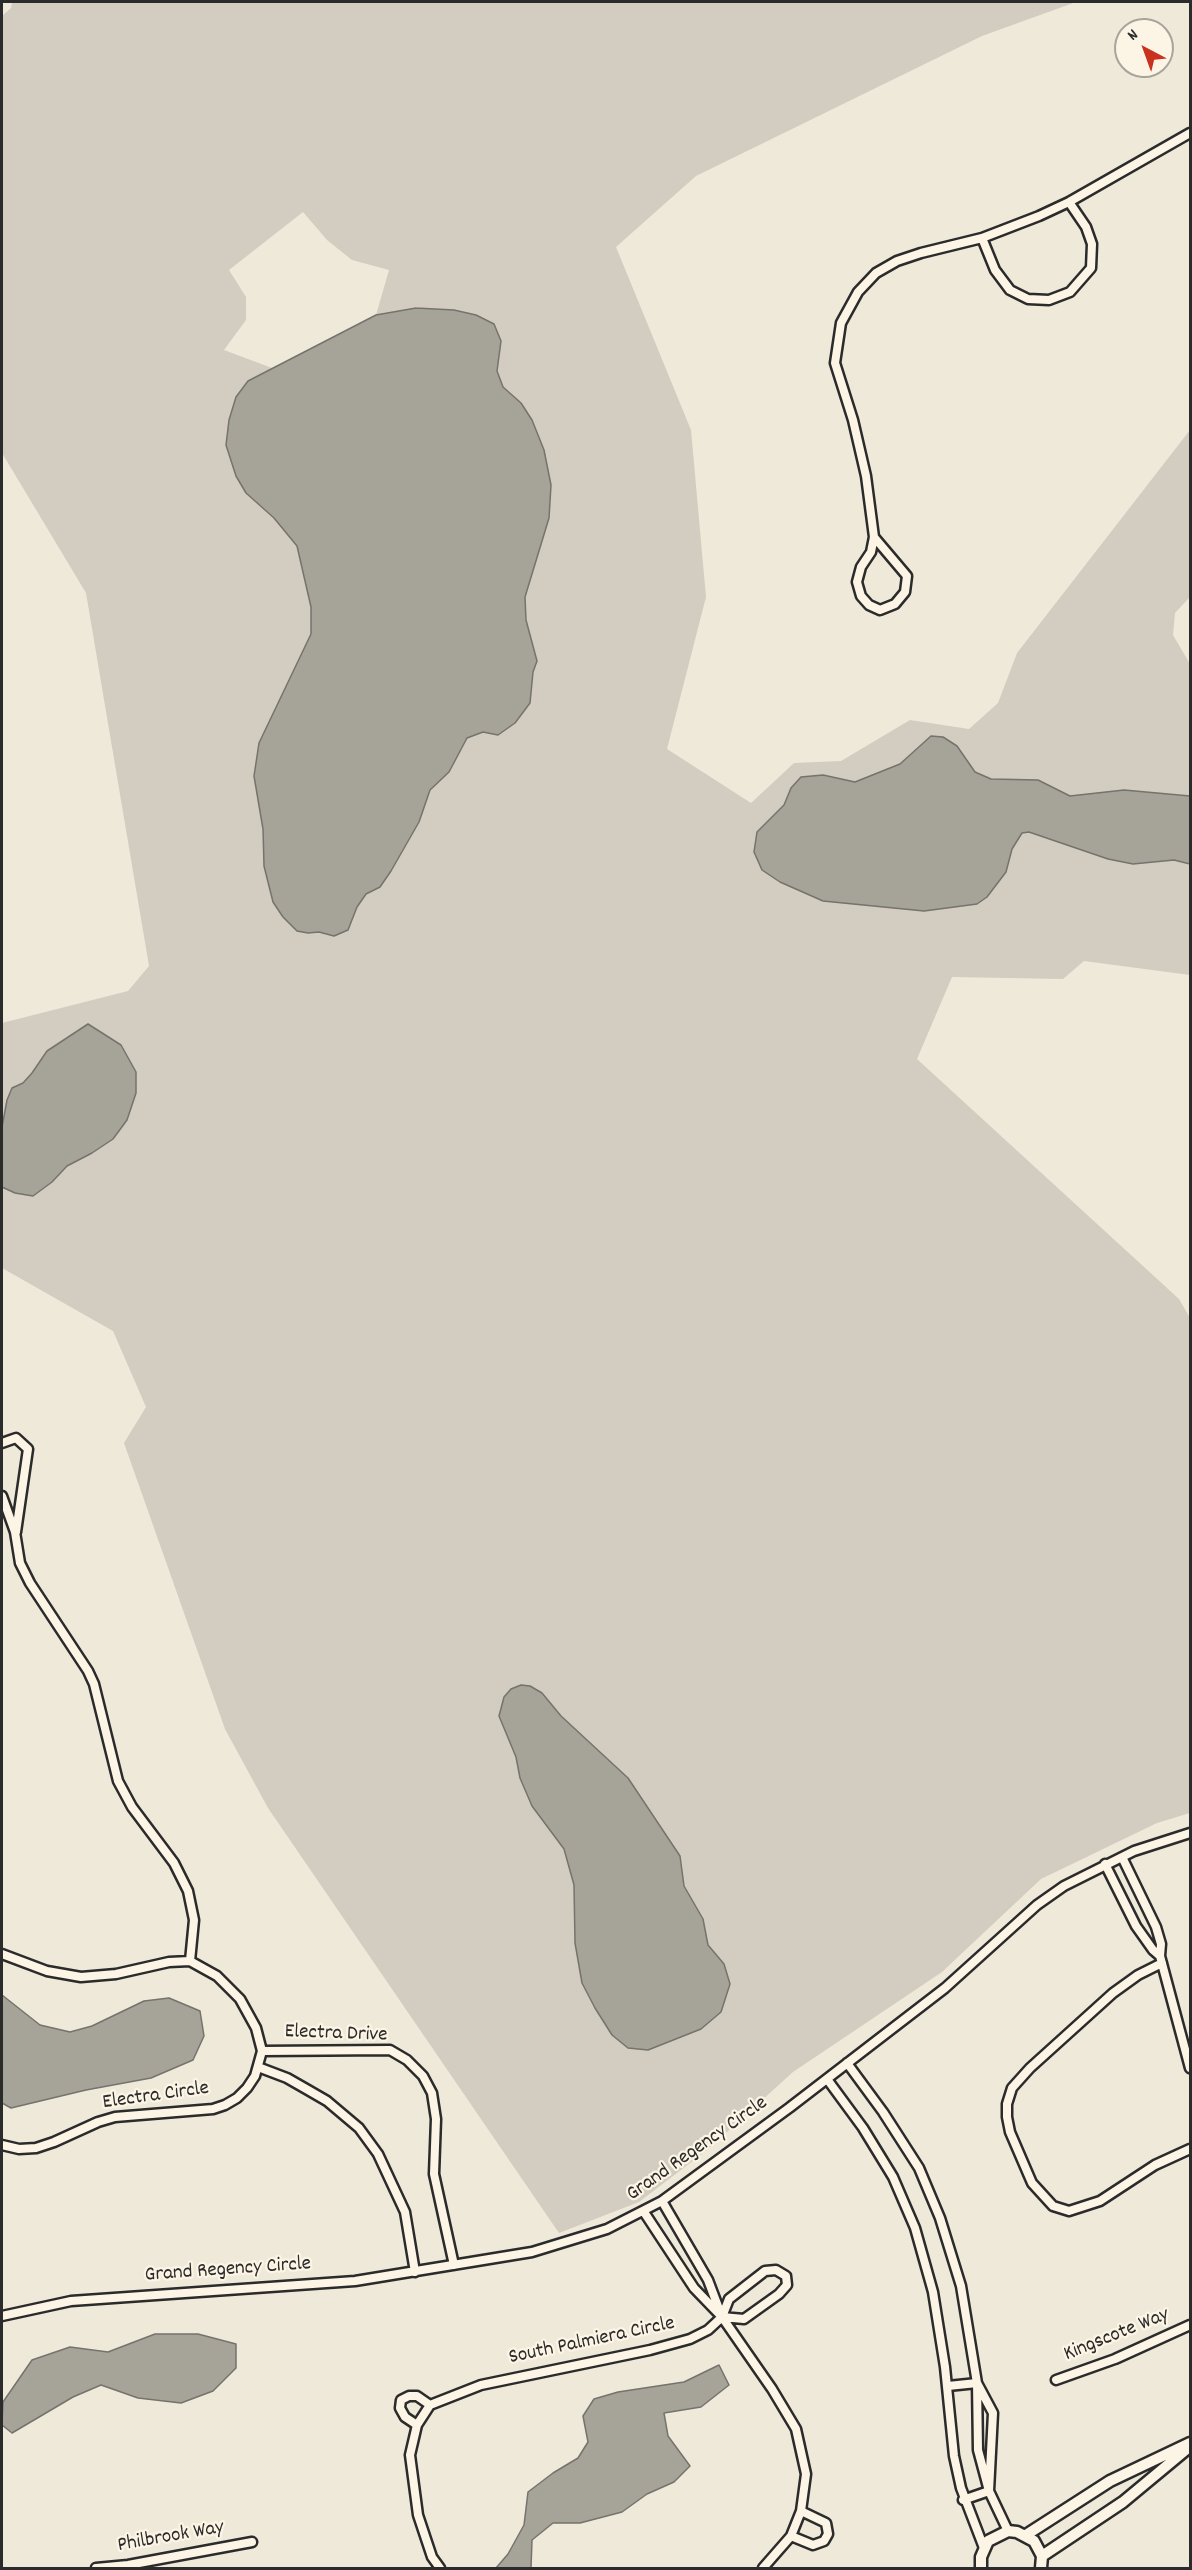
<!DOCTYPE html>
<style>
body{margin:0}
#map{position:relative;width:1192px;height:2570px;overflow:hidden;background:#efe9da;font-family:Dekko,sans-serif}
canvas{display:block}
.frame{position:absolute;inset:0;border:3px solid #2b2b2b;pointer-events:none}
.north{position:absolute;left:1114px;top:18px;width:60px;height:60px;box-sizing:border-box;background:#fcf5e5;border:2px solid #a8a49b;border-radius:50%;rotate:319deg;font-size:16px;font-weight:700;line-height:24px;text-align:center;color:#2b2b2b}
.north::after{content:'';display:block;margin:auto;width:21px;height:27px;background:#c8321e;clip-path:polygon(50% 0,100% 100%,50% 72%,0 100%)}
</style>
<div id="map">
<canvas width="1192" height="2570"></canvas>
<div class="frame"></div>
<div class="north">N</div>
</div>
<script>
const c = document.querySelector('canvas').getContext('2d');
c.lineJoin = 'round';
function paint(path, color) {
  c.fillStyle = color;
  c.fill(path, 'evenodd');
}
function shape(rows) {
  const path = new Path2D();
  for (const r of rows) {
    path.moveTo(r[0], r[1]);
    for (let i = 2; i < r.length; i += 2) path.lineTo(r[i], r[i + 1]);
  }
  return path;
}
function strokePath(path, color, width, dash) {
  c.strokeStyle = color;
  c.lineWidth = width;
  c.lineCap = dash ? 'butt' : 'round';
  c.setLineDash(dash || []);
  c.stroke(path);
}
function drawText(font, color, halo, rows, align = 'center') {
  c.font = font + ' Dekko,sans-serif';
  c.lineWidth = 4.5;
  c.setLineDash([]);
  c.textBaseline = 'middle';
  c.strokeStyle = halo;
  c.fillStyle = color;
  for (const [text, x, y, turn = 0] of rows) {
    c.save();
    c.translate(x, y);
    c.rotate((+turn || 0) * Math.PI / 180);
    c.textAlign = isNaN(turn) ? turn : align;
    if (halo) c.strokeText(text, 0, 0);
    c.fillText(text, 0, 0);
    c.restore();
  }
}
paint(shape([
 [12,2,1076,2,982,36,696,176,616,247,691,430,706,597,667,749,751,803,794,763,841,761,910,720,969,729,998,703,1017,653,1190,430,1190,597,1175,613,1173,635,1190,664,1190,975,1084,961,1063,979,952,977,917,1059,1179,1299,1190,1318,1190,1813,1157,1823,1041,1879,942,1972,793,2072,707,2150,639,2202,559,2233,268,1808,225,1729,124,1443,146,1407,113,1331,2,1268,2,1023,128,991,149,966,86,593,2,453,2,16,11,8],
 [303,212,327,240,352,260,389,270,376,315,272,368,224,350,246,320,246,297,229,270]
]), '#d2cdc0');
const water = shape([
 [416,308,454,310,476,315,494,324,501,341,497,371,503,387,521,403,532,420,544,450,551,485,549,518,525,597,526,620,537,661,533,672,530,703,515,723,498,735,483,732,467,738,449,772,430,790,419,822,391,871,380,887,366,894,357,907,348,930,334,936,319,932,308,933,297,931,283,917,273,902,264,866,263,829,254,776,259,743,311,634,311,607,297,546,274,518,246,493,236,476,226,445,229,420,236,397,248,381,376,315,416,308],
 [931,736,943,737,957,746,975,772,991,779,1038,780,1070,796,1124,790,1190,796,1190,864,1174,860,1133,864,1108,859,1029,832,1022,833,1012,849,1006,872,987,897,977,904,924,911,823,901,780,882,762,870,754,852,757,832,784,805,791,788,801,777,823,775,855,782,900,764,931,736],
 [88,1024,121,1045,136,1072,136,1093,127,1120,113,1139,92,1153,67,1166,52,1182,33,1196,15,1193,2,1187,2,1127,7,1100,12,1088,23,1083,32,1073,47,1051,88,1024],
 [521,1685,530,1686,542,1693,561,1716,628,1778,680,1856,684,1886,703,1919,708,1945,724,1964,730,1984,721,2012,701,2029,648,2050,628,2048,612,2035,595,2008,582,1983,575,1943,574,1885,564,1849,532,1806,520,1778,516,1757,499,1716,504,1697,511,1689,521,1685],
 [2,1995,40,2025,70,2032,92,2026,144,2001,169,1998,200,2011,204,2036,193,2060,151,2078,86,2090,11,2108,2,2103,2,1995],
 [155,2334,198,2334,236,2344,236,2368,213,2391,181,2403,138,2398,101,2385,73,2397,12,2433,2,2425,3,2402,32,2360,70,2347,108,2352,155,2334],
 [719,2365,729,2385,701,2407,664,2413,668,2436,690,2466,674,2482,647,2494,622,2512,580,2523,553,2523,532,2540,531,2568,496,2568,508,2554,524,2525,528,2492,553,2473,578,2458,588,2442,583,2416,594,2399,618,2392,684,2382,719,2365]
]);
paint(water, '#a6a399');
strokePath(water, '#75736d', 1.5);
const minor = shape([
 [982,238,995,270,1010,290,1028,299,1049,300,1070,292,1091,268,1092,244,1086,227,1069,202],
 [874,537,907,576,905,592,895,604,880,610,869,605,861,596,857,582,861,567,871,552,874,537,866,476,853,420,835,363,841,323,858,292,876,273,897,261,921,253,982,238,1039,216,1069,202,1190,133],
 [2,1443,16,1438,28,1449,16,1532],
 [2,1496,15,1532,20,1563,30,1583,88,1671,94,1684,118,1781,132,1807,174,1863,188,1891,194,1920,190,1961],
 [1122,1857,1156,1927,1161,1944,1160,1956,1190,2068],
 [1105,1864,1136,1926,1153,1950,1160,1956],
 [2,1954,47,1971,81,1977,116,1974,169,1962,190,1961,217,1976,240,1999,256,2028,262,2051,255,2076,247,2088,237,2098,225,2105,213,2109,115,2117,98,2122,54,2142,36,2148,19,2149,2,2145],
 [1162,1963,1138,1975,1113,1993,1030,2068,1012,2088,1007,2104,1007,2117,1010,2132,1032,2183,1053,2206,1069,2211,1100,2201,1155,2165,1190,2149],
 [262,2051,390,2050,407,2060,423,2076,432,2093,436,2119,434,2174,454,2265],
 [847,2063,883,2112,919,2168,940,2218,961,2286,977,2383,993,2413,989,2491],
 [258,2067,287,2078,308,2090,327,2101,359,2128,378,2154,405,2212,415,2272],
 [827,2079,863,2128,893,2177,915,2228,933,2292,945,2367,954,2456,961,2488,984,2548],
 [662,2201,708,2280,722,2317],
 [644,2212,694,2288,722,2317,772,2389,796,2429,806,2474,801,2511,791,2536,763,2568],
 [2,2316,71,2301,355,2281,532,2252,607,2229,662,2201,789,2108,945,1988,1037,1905,1064,1886,1134,1851,1190,1833],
 [1056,2380,1115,2359,1190,2325],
 [948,2386,977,2383,978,2450,989,2491,1008,2531],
 [417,2425,405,2417,400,2408,401,2400,409,2396,417,2396,430,2405],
 [963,2500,989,2491],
 [791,2536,813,2545,824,2541,828,2534,826,2523,801,2511],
 [96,2568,128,2565,252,2542],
 [440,2568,432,2557,418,2515,410,2455,417,2425,430,2405,481,2385,650,2350,690,2339,708,2330,722,2317,729,2299,765,2271,776,2270,786,2276,787,2285,779,2294,744,2319,722,2317]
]);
const tertiary = shape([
 [1026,2535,1110,2481,1190,2443],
 [1042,2556,1123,2502,1188,2448],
 [981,2568,981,2557,988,2541,1008,2531,1017,2532,1034,2541,1042,2556,1041,2568]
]);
strokePath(minor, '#2b2b2b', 13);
strokePath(tertiary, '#2b2b2b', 15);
strokePath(minor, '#fcf5e5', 8);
strokePath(tertiary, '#fcf5e5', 10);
drawText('21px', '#2b2b2b', '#fcf5e5', [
 ["Electra Drive",336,2035,2],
 ["Electra Circle",156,2097,-8],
 ["Grand Regency Circle",698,2150,-35],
 ["Grand Regency Circle",228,2271,-4],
 ["Kingscote Way",1117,2336,-22],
 ["South Palmiera Circle",592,2342,-12],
 ["Philbrook Way",171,2538,-10]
]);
</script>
